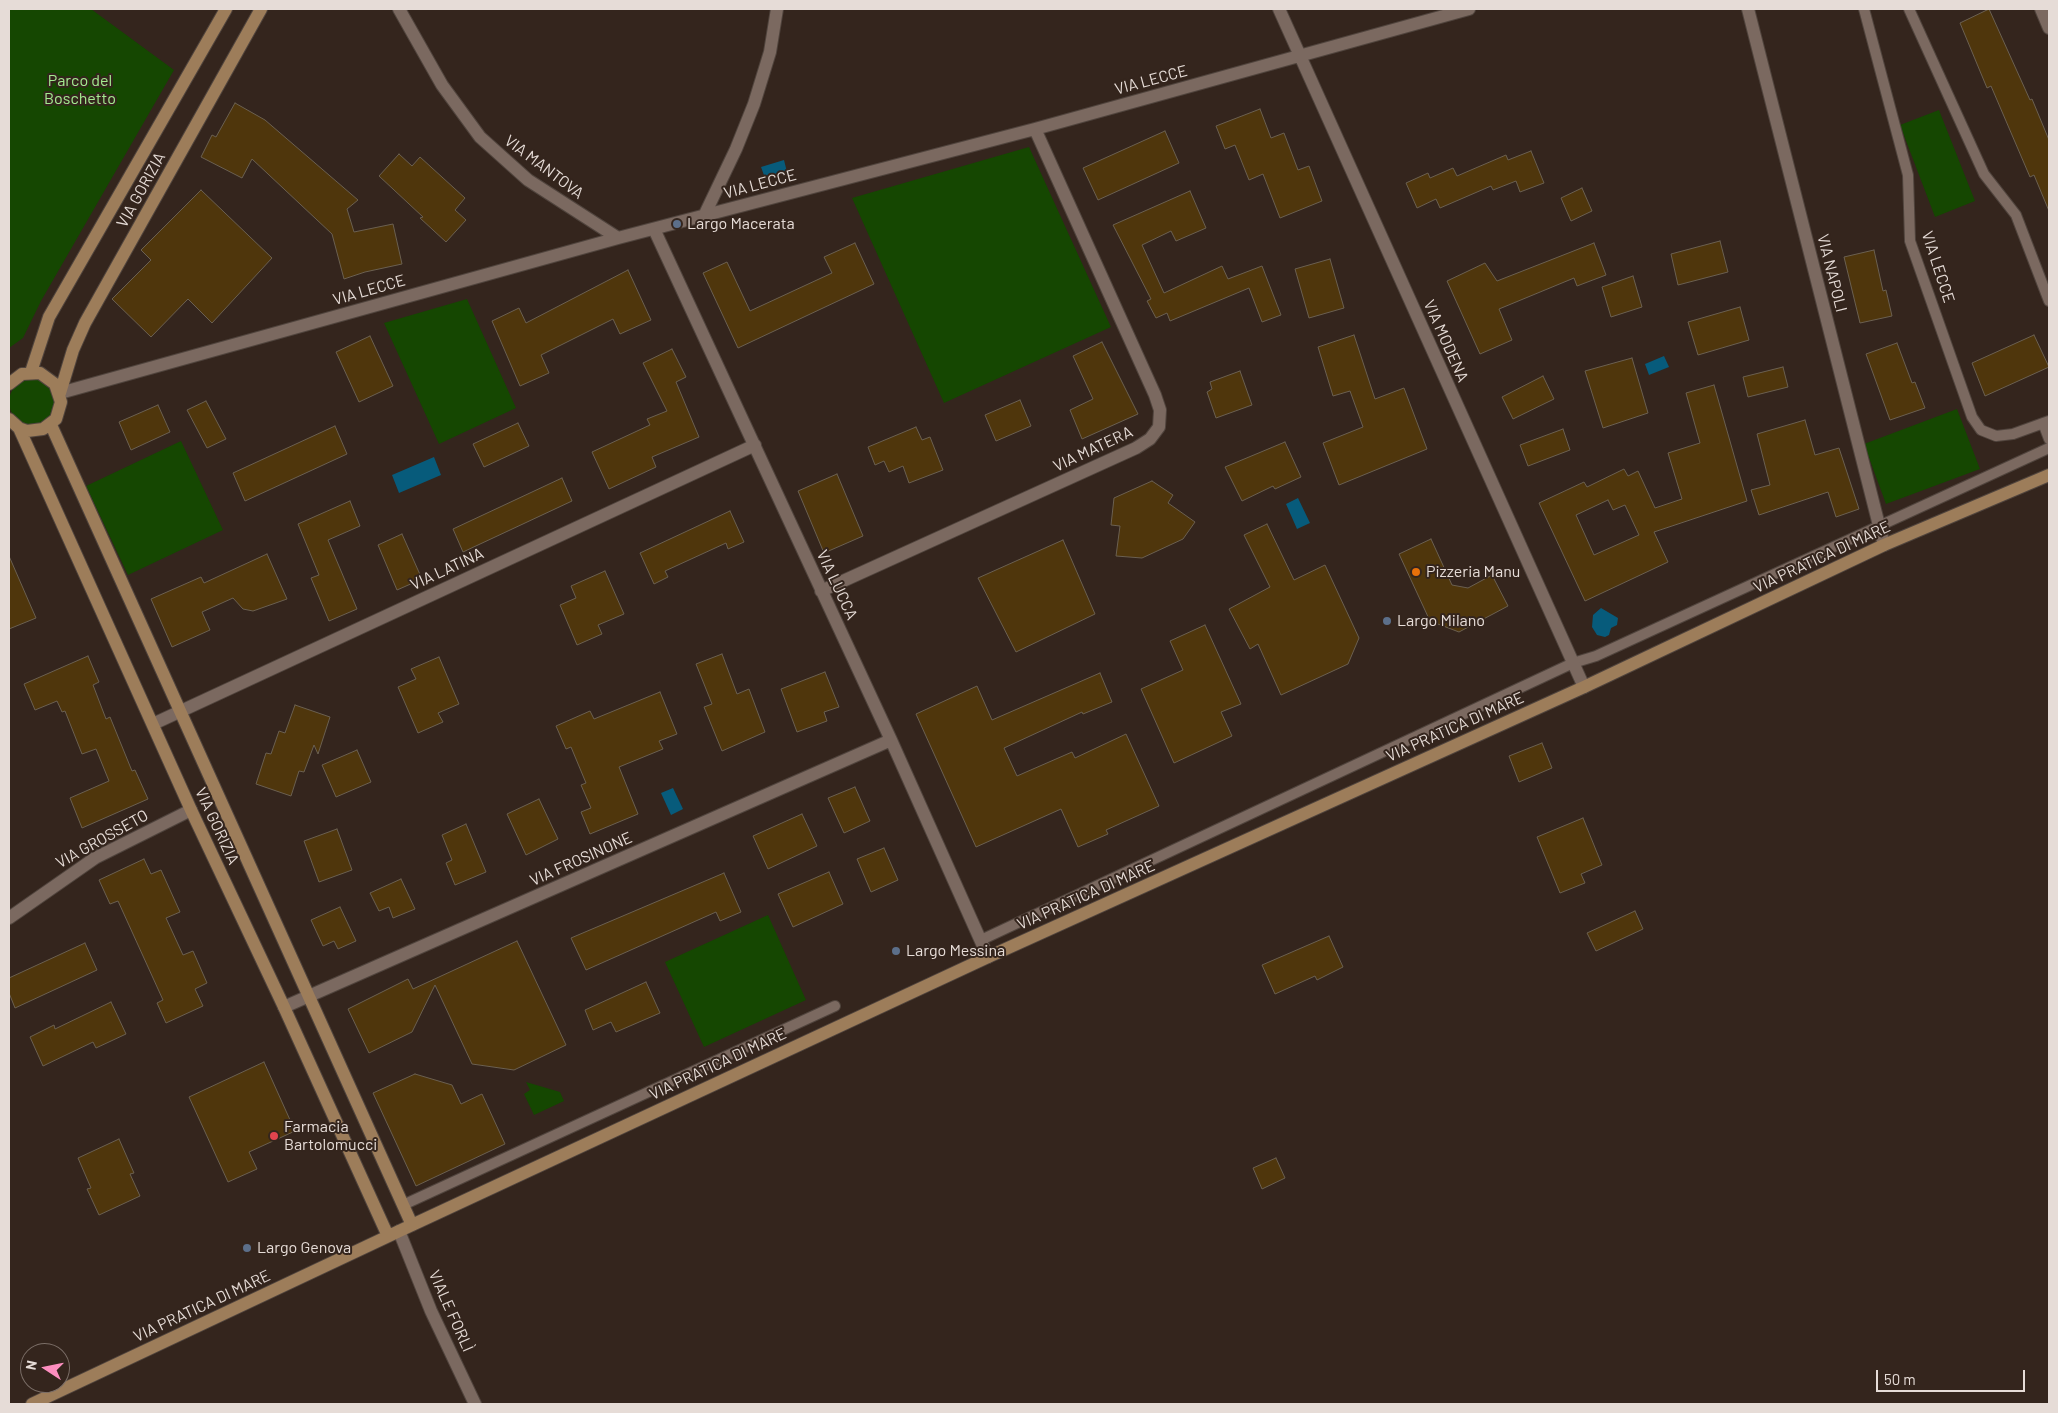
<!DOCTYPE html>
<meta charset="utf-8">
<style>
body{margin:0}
#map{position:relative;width:2058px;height:1413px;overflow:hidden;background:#34251d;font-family:Barlow,sans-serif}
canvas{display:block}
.frame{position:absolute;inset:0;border:10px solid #e6dcd7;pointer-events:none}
.north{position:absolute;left:20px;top:1343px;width:50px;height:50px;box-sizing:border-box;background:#34251d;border:1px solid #7b6e67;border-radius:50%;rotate:281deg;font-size:14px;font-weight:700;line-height:20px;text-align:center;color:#e6dcd7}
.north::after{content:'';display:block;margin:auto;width:18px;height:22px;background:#fd8ebf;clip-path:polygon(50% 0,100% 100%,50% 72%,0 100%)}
.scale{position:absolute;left:1876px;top:1370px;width:149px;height:22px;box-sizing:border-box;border:2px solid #e6dcd7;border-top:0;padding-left:6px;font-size:15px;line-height:18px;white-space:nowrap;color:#e6dcd7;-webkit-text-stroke:4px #34251d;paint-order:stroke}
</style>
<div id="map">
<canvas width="2058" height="1413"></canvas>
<div class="frame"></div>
<div class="north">N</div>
<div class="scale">50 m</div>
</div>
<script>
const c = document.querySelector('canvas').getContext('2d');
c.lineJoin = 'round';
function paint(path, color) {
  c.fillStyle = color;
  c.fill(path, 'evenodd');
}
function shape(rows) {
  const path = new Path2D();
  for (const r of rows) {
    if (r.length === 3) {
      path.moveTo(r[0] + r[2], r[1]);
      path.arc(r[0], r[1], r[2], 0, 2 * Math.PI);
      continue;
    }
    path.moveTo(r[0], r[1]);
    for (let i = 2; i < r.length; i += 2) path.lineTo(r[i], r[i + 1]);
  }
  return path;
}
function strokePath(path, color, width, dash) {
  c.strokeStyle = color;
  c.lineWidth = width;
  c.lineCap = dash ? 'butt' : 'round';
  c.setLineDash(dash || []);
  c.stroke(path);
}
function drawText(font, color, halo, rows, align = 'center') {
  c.font = font + ' Barlow,sans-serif';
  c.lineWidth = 4;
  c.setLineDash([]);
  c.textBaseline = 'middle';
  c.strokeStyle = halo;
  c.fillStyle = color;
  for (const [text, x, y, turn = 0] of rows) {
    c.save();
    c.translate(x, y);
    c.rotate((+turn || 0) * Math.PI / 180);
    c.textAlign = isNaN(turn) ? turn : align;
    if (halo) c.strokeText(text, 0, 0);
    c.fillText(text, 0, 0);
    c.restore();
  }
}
paint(shape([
 [9,9,91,9,174,70,41,301,23,338,9,348],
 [1939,110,1975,201,1935,217,1900,125],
 [1029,147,1111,327,944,403,852,198],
 [467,299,516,408,439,444,384,323],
 [32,402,23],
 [1957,409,1980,469,1886,504,1864,444],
 [181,441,223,530,128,575,86,486],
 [768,915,806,1000,704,1047,665,962],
 [526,1082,560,1092,564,1101,534,1115,524,1094,530,1090]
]), '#154701');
paint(shape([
 [784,160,787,172,765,178,761,167],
 [1664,356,1669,367,1649,375,1645,364],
 [434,457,441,475,399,493,392,475],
 [1298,498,1310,523,1297,529,1286,504],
 [1601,608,1618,618,1617,625,1611,628,1609,635,1605,637,1597,635,1592,627,1593,615],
 [673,788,683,809,671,815,661,793]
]), '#075b7b');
const building = shape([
 [1989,9,2030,100,2032,99,2049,140,2049,211,2034,175,2030,177,1991,86,1987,88,1960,23,1989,9],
 [235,103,265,120,358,200,347,209,354,232,393,224,402,264,365,272,344,279,332,234,252,159,242,178,201,157,212,135,216,137,235,103],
 [1260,109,1271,138,1284,133,1298,170,1309,166,1322,201,1280,218,1263,174,1249,180,1235,145,1225,149,1216,126,1260,109],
 [1165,131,1179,163,1098,200,1083,168,1165,131],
 [1531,151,1544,183,1520,192,1516,181,1493,190,1491,186,1440,208,1436,199,1417,208,1406,183,1428,173,1430,178,1453,168,1457,176,1506,155,1508,160,1531,151],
 [399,154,412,166,420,157,465,198,455,210,466,220,446,242,420,218,423,217,379,176,399,154],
 [1582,188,1592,211,1571,221,1561,198,1582,188],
 [201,190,272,258,212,323,188,299,151,337,112,299,151,260,141,250,201,190],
 [1190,191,1206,228,1176,241,1171,231,1142,245,1164,293,1222,266,1228,279,1262,266,1281,315,1262,322,1249,288,1170,321,1167,313,1156,318,1147,301,1151,299,1113,225,1190,191],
 [1720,241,1728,272,1678,285,1671,254,1720,241],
 [855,243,874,284,738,348,703,273,727,262,750,311,832,273,824,257,855,243],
 [1594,243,1606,275,1577,286,1574,278,1499,309,1512,340,1480,354,1447,281,1485,263,1497,281,1594,243],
 [1874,250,1883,291,1886,290,1892,316,1860,323,1844,257,1874,250],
 [1330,259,1344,308,1309,318,1295,269,1330,259],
 [628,270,651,320,620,334,613,319,541,355,549,373,520,386,492,321,519,308,526,323,628,270],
 [1633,276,1642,307,1611,317,1602,287,1633,276],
 [1740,307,1749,340,1698,355,1688,322,1740,307],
 [1354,335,1375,399,1404,388,1427,449,1339,485,1323,443,1363,427,1350,391,1333,396,1318,347,1354,335],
 [2034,335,2049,367,1985,396,1972,363,2034,335],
 [370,336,393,386,359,402,336,352,370,336],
 [1102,342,1138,414,1082,439,1070,410,1093,399,1073,356,1102,342],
 [1897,343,1912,383,1915,382,1925,408,1890,420,1866,354,1897,343],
 [672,349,686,377,676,382,699,437,652,457,656,467,609,489,592,452,650,425,647,419,667,411,643,363,672,349],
 [1632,358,1648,413,1603,428,1585,371,1632,358],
 [1783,367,1788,387,1748,397,1743,377,1783,367],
 [1240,371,1252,405,1216,418,1207,392,1212,389,1210,382,1240,371],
 [1543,376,1554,399,1513,419,1502,397,1543,376],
 [1714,385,1747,501,1654,532,1668,562,1585,601,1539,503,1584,482,1587,487,1624,469,1628,476,1638,471,1655,508,1682,499,1668,453,1700,443,1686,393,1714,385],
 [1608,500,1613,510,1625,505,1639,535,1594,555,1576,515,1608,500],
 [1020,400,1031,426,996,441,985,415,1020,400],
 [206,401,226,439,207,448,187,410,206,401],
 [158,405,170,432,131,450,119,422,158,405],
 [1805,420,1815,455,1839,448,1859,509,1836,517,1828,492,1759,515,1751,490,1770,485,1757,434,1805,420],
 [518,423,529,446,484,467,473,444,518,423],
 [335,426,347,454,245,501,233,473,335,426],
 [916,427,922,440,930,437,943,470,909,483,903,466,889,472,884,461,875,465,868,447,916,427],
 [1563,429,1570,450,1528,466,1520,445,1563,429],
 [1285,442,1301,477,1275,489,1273,486,1242,501,1225,467,1285,442],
 [837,474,863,536,824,553,798,491,837,474],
 [562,478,572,501,463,552,453,529,562,478],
 [1152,481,1173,495,1168,503,1195,522,1183,539,1142,558,1116,556,1120,526,1111,525,1114,498,1152,481],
 [350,501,360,526,328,540,357,609,329,621,311,578,319,575,298,524,350,501],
 [730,511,744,542,728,549,726,543,665,571,668,577,654,584,640,553,730,511],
 [1267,524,1294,580,1325,565,1359,638,1348,664,1281,695,1258,644,1250,649,1229,609,1270,587,1244,535,1267,524],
 [402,534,422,579,397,590,378,545,402,534],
 [1431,539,1452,585,1468,588,1492,575,1508,606,1459,632,1430,621,1399,554,1431,539],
 [1063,540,1095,614,1016,652,978,578,1063,540],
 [267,554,287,599,253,611,243,609,233,598,202,612,210,630,172,647,151,599,201,577,204,583,267,554],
 [9,556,36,618,9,629,9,556],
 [605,571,624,614,598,625,602,634,577,645,560,605,576,598,571,586,605,571],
 [1205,625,1241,704,1221,712,1232,736,1174,763,1141,689,1183,670,1170,641,1205,625],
 [722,654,737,694,749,689,765,732,722,751,704,707,712,704,696,664,722,654],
 [88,656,99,682,93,685,106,719,110,717,132,771,135,770,148,799,82,828,70,798,109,781,96,749,82,754,65,711,62,712,57,701,35,710,24,684,88,656],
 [439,657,459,704,438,713,443,722,418,733,398,687,416,679,411,669,439,657],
 [825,672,839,707,824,712,827,721,797,732,781,689,825,672],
 [1100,673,1112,702,1083,714,1082,712,1004,748,1017,776,1072,752,1075,758,1126,734,1159,806,1106,830,1108,834,1078,847,1061,809,976,847,916,714,977,686,992,720,1100,673],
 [660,692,677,734,659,741,663,749,619,767,638,814,590,834,581,812,591,808,581,785,586,783,571,747,566,749,556,726,590,711,594,719,660,692],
 [295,705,330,717,318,754,314,745,304,772,299,771,291,796,256,784,266,753,271,754,279,731,285,733,295,705],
 [1542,743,1552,768,1519,782,1509,756,1542,743],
 [357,750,371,782,336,797,322,765,357,750],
 [855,787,870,821,844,833,828,798,855,787],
 [539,799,558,839,526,855,507,814,539,799],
 [802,814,817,846,768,869,753,836,802,814],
 [1583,818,1602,865,1581,874,1585,883,1560,893,1537,837,1583,818],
 [466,824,486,872,455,885,446,863,452,860,442,835,466,824],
 [337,829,352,870,319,882,304,841,337,829],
 [884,848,898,880,871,892,857,859,884,848],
 [144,859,151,874,161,870,180,912,166,918,183,955,193,951,207,983,195,989,203,1006,166,1023,157,1003,163,1000,118,901,110,904,99,880,144,859],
 [829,872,843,904,793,927,778,894,829,872],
 [724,873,741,912,720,921,716,912,586,970,571,938,724,873],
 [401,879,415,909,393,918,389,907,379,911,370,893,401,879],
 [340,907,356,941,338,949,334,941,323,946,311,920,340,907],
 [1635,911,1643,929,1596,951,1587,933,1635,911],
 [1329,936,1343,967,1317,980,1315,976,1275,994,1262,965,1329,936],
 [517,941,566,1045,514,1070,472,1064,435,985,412,1032,369,1053,348,1009,408,979,413,989,517,941],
 [85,943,97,970,15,1008,9,993,9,978,85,943],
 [646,982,660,1013,616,1032,611,1022,593,1030,585,1010,646,982],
 [111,1002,126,1034,96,1048,93,1042,43,1066,30,1037,54,1025,55,1029,111,1002],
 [264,1062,295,1131,249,1152,257,1169,228,1182,189,1097,264,1062],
 [415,1074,452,1085,461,1104,482,1094,505,1144,416,1186,373,1093,415,1074],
 [119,1139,134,1173,130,1174,140,1196,99,1215,87,1189,91,1188,78,1158,119,1139],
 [1276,1158,1285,1178,1262,1189,1253,1168,1276,1158]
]);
paint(building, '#4f360c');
strokePath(building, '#6b6051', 1);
const lane = shape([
 [1864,9,1908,175,1910,241,1972,417,1981,430,1996,436,2013,434,2049,421],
 [1909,9,1984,174,2016,215,2049,301],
 [2043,423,2049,439],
 [981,940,1573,663,1596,656,2049,448],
 [403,1205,835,1006]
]);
const street = shape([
 [399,9,442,85,480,137,528,180,618,238],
 [1279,9,1584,687],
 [1748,9,1884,545],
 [2041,9,2049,28],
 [704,216,736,149,754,104,770,52,777,9],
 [654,229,891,740,988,957],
 [60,393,618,238,1035,129,1469,9],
 [821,591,1136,448,1150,439,1159,427,1160,410,1155,395,1035,129],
 [153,724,755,445],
 [9,918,95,858,191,810],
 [284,1007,891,740],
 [399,1231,431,1311,475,1404]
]);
const secondary = shape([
 [31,372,49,317,226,9],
 [9,384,22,374,40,373,55,384,61,402,56,419,43,429,27,431,19,428,9,419],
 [60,393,73,350,85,323,261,9],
 [51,425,412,1225],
 [19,428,191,810,284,1007,388,1236],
 [32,1404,412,1225,988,957,1584,687,1884,545,2049,475]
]);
strokePath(lane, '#50443d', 12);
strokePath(street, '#50443d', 14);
strokePath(secondary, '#50443d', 14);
strokePath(lane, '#7b6960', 10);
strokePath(street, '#7b6960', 12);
strokePath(secondary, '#9d7d5a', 12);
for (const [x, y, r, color] of [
 [677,224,5,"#5c6f8a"],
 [1416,572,5,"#e8710a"],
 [1387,621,5,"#5c6f8a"],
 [896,951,5,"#5c6f8a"],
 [274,1136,5,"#e0444e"],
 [247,1248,5,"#5c6f8a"]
]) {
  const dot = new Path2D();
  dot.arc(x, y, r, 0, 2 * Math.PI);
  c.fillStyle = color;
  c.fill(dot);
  strokePath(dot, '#34251d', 2);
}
drawText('16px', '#e6dcd7', '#34251d', [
 ["VIA LECCE",1151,80,-15],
 ["VIA MANTOVA",544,167,37],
 ["VIA LECCE",760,184,-15],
 ["VIA GORIZIA",141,190,-61],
 ["VIA LECCE",1938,267,72],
 ["VIA NAPOLI",1832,273,76],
 ["VIA LECCE",369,290,-16],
 ["VIA MODENA",1446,341,66],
 ["VIA MATERA",1093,449,-25],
 ["VIA PRATICA DI MARE",1822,557,-25],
 ["VIA LATINA",447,569,-25],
 ["VIA LUCCA",837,585,65],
 ["VIA PRATICA DI MARE",1455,727,-24],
 ["VIA GORIZIA",217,826,65],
 ["VIA GROSSETO",102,839,-29],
 ["VIA FROSINONE",581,859,-24],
 ["VIA PRATICA DI MARE",1086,895,-24],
 ["VIA PRATICA DI MARE",718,1064,-25],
 ["VIA PRATICA DI MARE",202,1306,-25],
 ["VIALE FORLÌ",451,1311,66]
]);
drawText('16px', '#a4eb90', '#34251d', [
 ["Parco del",80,81],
 ["Boschetto",80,99]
]);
drawText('16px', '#e6dcd7', '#34251d', [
 ["Largo Macerata",687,224],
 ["Pizzeria Manu",1426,572],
 ["Largo Milano",1397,621],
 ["Largo Messina",906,951],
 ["Farmacia",284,1127],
 ["Bartolomucci",284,1145],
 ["Largo Genova",257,1248]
], 'left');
</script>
